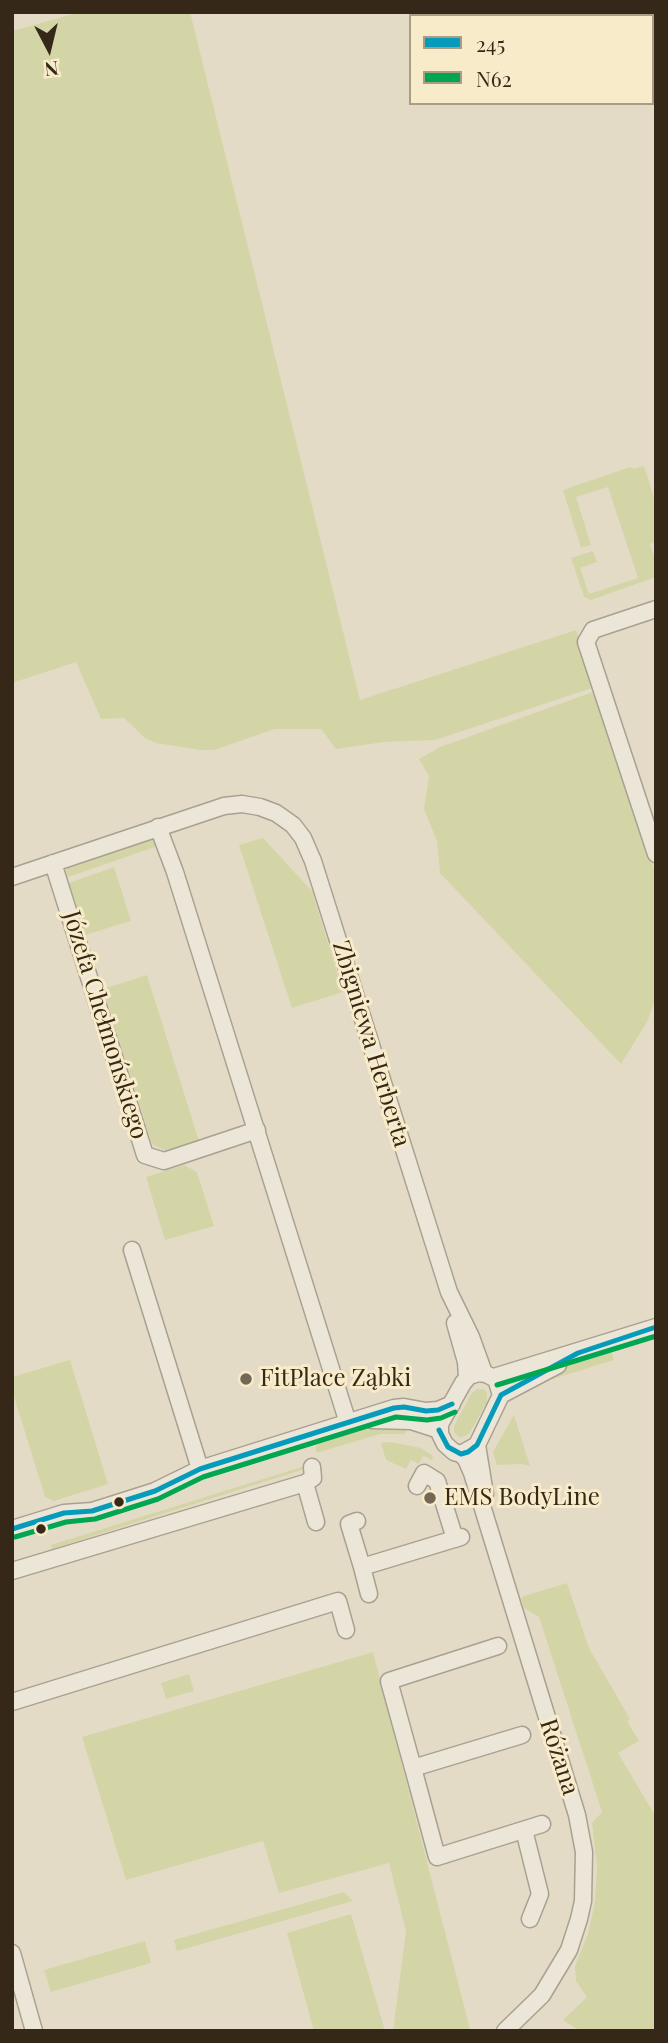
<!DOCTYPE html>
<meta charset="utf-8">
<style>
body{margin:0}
#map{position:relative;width:668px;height:2043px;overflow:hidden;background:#e4dbc6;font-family:"Playfair Display",serif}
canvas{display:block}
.frame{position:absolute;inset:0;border:14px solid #362819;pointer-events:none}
.legend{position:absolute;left:409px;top:14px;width:245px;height:91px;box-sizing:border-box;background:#f8ebc9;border:2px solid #aa9d83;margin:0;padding:9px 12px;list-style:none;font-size:21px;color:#362819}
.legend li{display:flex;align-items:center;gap:14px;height:35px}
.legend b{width:35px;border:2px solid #aa9d83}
.north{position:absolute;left:14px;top:14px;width:70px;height:70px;-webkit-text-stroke:5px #f8ebc9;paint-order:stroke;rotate:173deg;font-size:19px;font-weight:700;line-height:28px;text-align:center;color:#362819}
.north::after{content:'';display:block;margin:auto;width:24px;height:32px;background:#362819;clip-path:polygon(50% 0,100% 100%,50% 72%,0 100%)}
</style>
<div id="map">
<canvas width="668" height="2043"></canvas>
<div class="frame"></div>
<ul class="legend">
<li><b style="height:9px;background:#059cbc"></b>245</li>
<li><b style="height:9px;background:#00a651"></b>N62</li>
</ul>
<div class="north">N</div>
</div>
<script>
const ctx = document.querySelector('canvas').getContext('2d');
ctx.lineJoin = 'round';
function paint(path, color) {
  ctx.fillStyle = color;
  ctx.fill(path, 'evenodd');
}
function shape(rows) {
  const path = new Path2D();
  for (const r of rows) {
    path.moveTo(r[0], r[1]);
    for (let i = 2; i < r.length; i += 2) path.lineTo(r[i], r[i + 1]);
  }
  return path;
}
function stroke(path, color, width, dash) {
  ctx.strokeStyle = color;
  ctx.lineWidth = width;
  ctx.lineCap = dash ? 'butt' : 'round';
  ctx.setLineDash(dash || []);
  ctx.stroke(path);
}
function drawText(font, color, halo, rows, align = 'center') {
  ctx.font = font + ' "Playfair Display",serif';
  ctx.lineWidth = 6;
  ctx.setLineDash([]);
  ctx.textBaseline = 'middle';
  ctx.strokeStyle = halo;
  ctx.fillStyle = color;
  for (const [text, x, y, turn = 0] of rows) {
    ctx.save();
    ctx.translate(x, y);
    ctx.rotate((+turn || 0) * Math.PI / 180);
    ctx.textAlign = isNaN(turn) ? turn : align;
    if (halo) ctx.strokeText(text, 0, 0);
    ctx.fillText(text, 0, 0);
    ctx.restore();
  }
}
paint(shape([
 [81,12,190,12,360,700,576,630,656,875,656,998,647,1022,621,1064,440,873,437,841,424,809,429,776,419,759,440,747,593,692,592,688,435,740,384,742,336,749,321,729,275,729,214,750,200,750,156,743,145,738,124,718,101,719,76,662,12,683,12,31],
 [644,466,656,504,656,542,650,544,656,561,656,577,591,600,584,597,571,558,593,551,597,562,580,568,589,594,638,578,608,487,576,497,591,545,581,548,563,490,630,467,634,469],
 [263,838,312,891,343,992,292,1008,239,845],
 [147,839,155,840,158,846,65,878,66,870,70,865],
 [114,867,131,921,85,935,69,883],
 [147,975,199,1141,166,1151,152,1144,103,989],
 [184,1165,197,1172,214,1226,165,1240,146,1177],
 [611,1350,614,1360,533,1385,532,1383,577,1362],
 [70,1360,108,1484,54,1501,45,1497,12,1390,12,1377],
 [477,1389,483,1389,487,1392,487,1402,469,1434,460,1438,454,1432,454,1426,471,1394],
 [514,1415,530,1466,522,1464,497,1465,493,1452],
 [406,1426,405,1434,380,1434,316,1453,316,1447,320,1442,360,1429],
 [391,1442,421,1448,433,1456,432,1460,423,1456,419,1464,411,1460,406,1469,386,1460,381,1443],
 [305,1466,305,1469,52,1549,51,1545],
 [567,1583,589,1648,630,1719,627,1721,639,1741,618,1753,656,1817,656,2031,580,2031,563,2020,587,1997,576,1981,575,1966,588,1934,595,1902,597,1867,592,1823,602,1812,539,1617,524,1608,521,1598,524,1596],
 [373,1652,470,2029,465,2031,393,2031,406,1931,389,1863,279,1893,263,1841,126,1880,82,1737],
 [189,1674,194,1691,166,1699,161,1683],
 [344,1892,353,1901,177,1951,174,1940],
 [351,1914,385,2031,314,2031,287,1933],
 [145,1941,151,1963,51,1992,44,1970]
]), '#d4d5a7');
const minor = shape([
 [656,609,593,630,586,642,656,854],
 [158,827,175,872,348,1423],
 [53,863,145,1155,164,1161,257,1130],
 [12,877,224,806,242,804,260,807,276,813,293,825,303,838,313,861,449,1292,471,1337,484,1373],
 [132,1250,200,1469],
 [455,1323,466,1362,467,1378],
 [479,1373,486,1374,496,1379,501,1395,477,1445,461,1454,454,1452,445,1444,440,1434,440,1424,463,1383,469,1376,479,1373],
 [494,1377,656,1327],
 [501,1395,558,1365],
 [372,1420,411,1421,439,1430],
 [477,1445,485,1494],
 [461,1454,466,1459,472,1473,577,1815,584,1852,583,1901,579,1919,569,1950,542,1995,505,2031],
 [305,1483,316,1522],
 [417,1486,424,1473,437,1481,455,1539],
 [357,1521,349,1524,362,1567,461,1537],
 [12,1529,64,1513,92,1511,155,1491,200,1469,394,1408,404,1407,426,1411,438,1410,452,1404],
 [362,1567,369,1594],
 [12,1571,305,1483,313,1478,312,1467],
 [498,1646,389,1681,413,1768,522,1735],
 [12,1702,338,1601,346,1630],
 [413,1768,437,1857,542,1824],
 [524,1830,540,1894,530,1919],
 [12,1953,34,2031]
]);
stroke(minor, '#a8a091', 19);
stroke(minor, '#ece6d9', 16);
stroke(shape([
 [501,1395,578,1353,656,1327],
 [439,1430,448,1447,461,1454,468,1452,477,1445,501,1395],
 [12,1529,64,1513,92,1511,155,1491,200,1469,394,1408,404,1407,426,1411,438,1410,452,1404]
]), '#059cbc', 5);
stroke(shape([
 [497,1385,656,1336],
 [15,1537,66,1522,95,1519,158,1499,203,1477,396,1417,427,1420,441,1418,455,1412]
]), '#00a651', 5);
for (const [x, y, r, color] of [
 [246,1379,7,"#736756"],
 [430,1498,7,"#736756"],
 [119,1502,6,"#362819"],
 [41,1529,6,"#362819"]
]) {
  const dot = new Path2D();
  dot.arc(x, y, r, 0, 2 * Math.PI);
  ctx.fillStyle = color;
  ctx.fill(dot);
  stroke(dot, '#f8ebc9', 2.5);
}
drawText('24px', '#362819', '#f8ebc9', [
 ["Józefa Chełmońskiego",105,1025,73],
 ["Zbigniewa Herberta",371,1044,73],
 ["Różana",559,1757,72]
]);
drawText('24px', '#362819', '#f8ebc9', [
 ["FitPlace Ząbki",260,1379],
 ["EMS BodyLine",444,1498]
], 'left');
</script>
